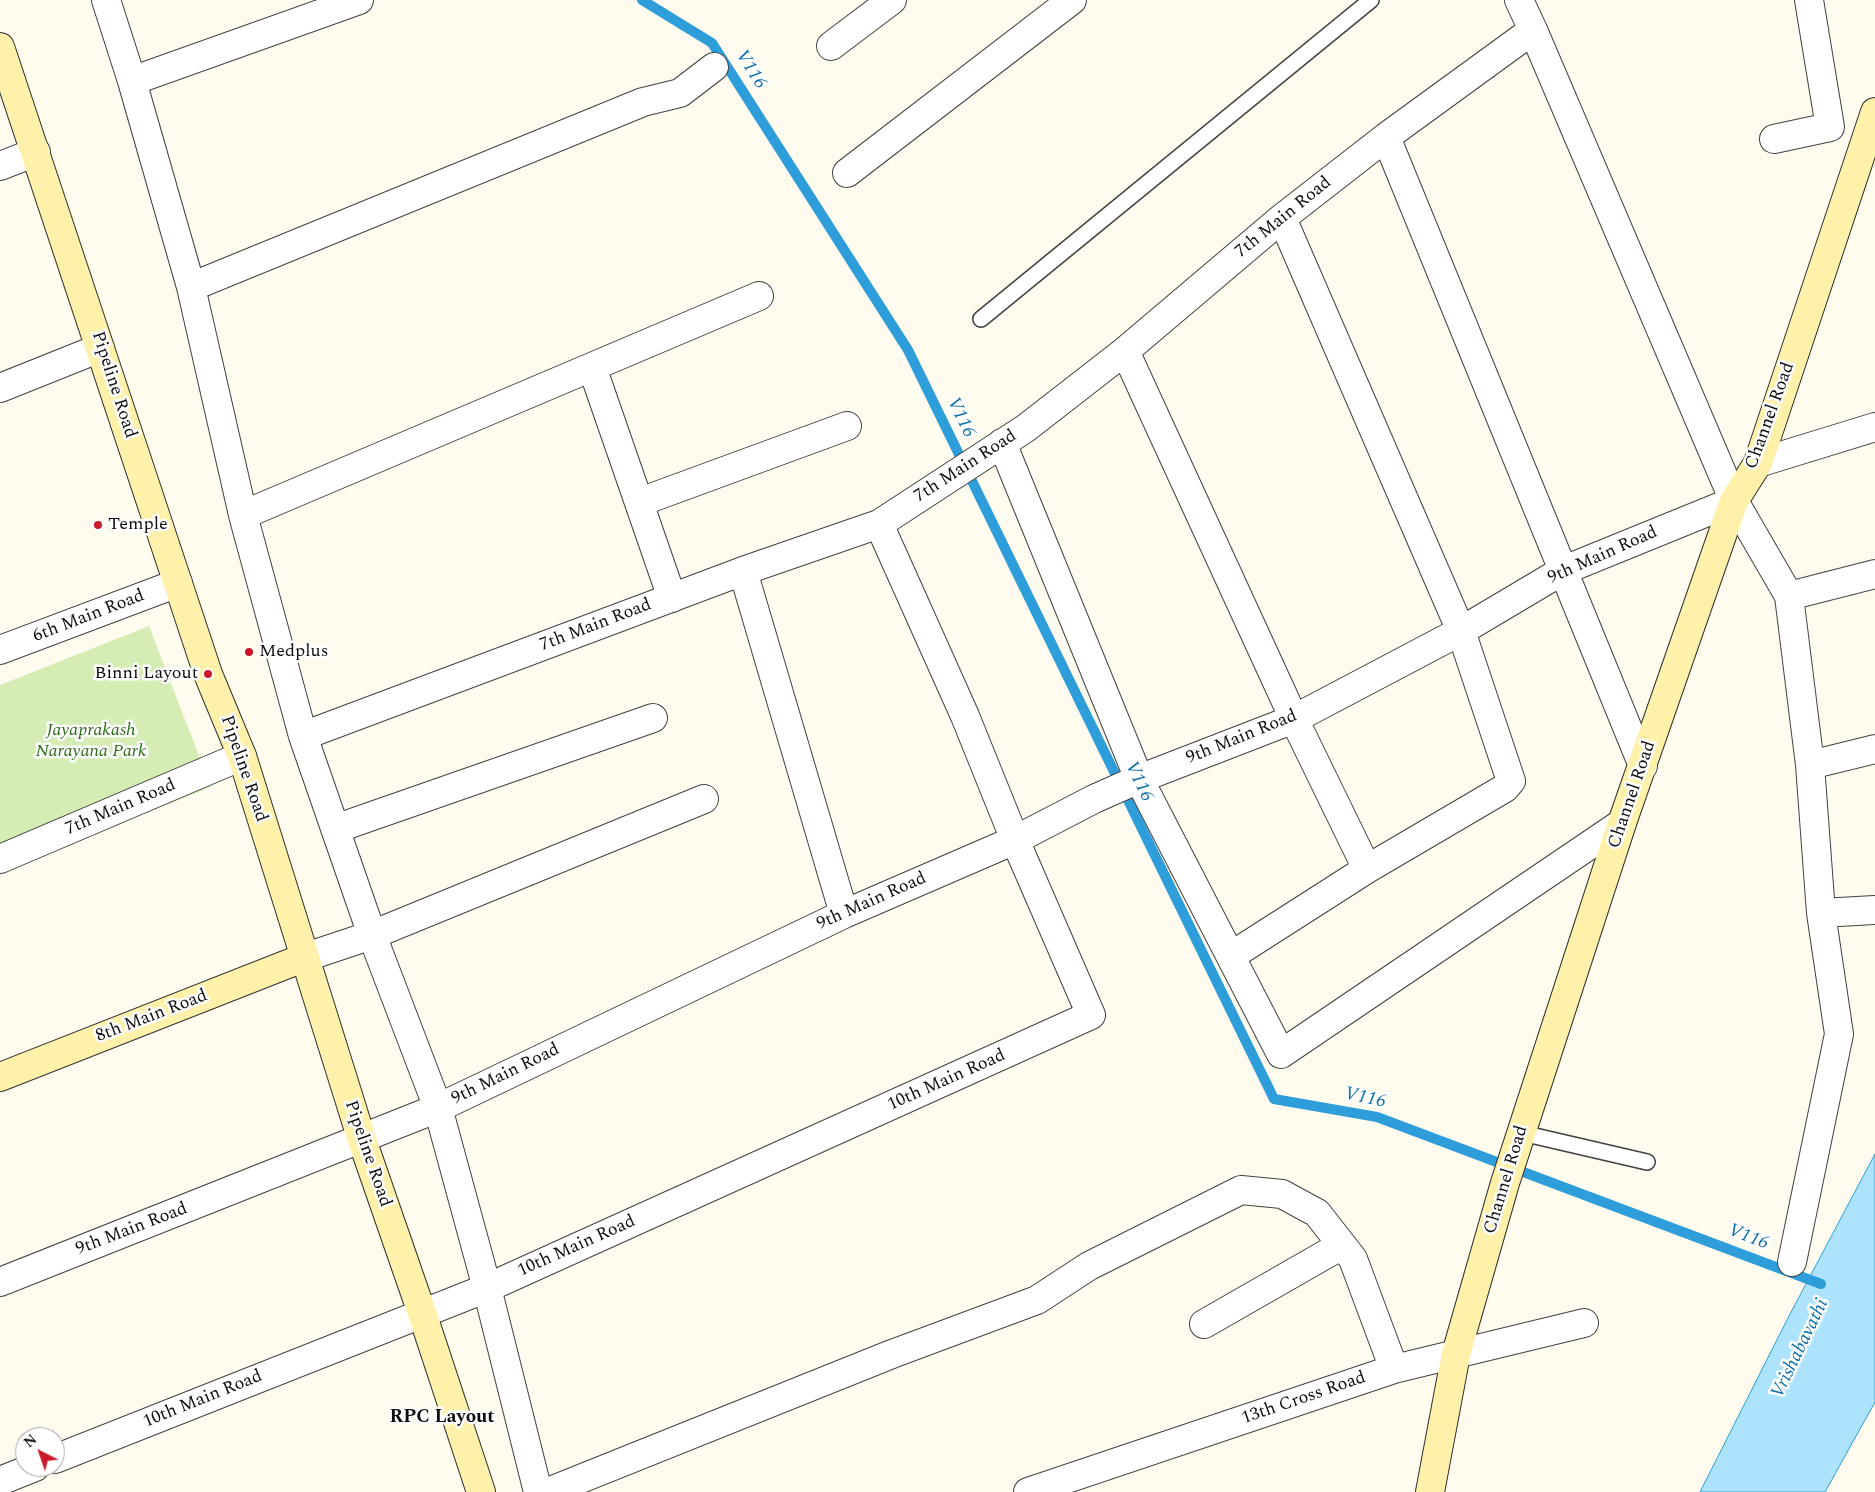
<!DOCTYPE html>
<style>
body{margin:0}
#map{position:relative;width:1875px;height:1492px;overflow:hidden;background:#fffbee;font-family:Spectral,serif}
canvas{display:block}
.north{position:absolute;left:15px;top:1427px;width:50px;height:50px;box-sizing:border-box;background:#fff;border:1px solid #9f9f9f;border-radius:50%;rotate:319deg;font-size:14px;font-weight:700;line-height:20px;text-align:center;color:#0e0e0e}
.north::after{content:'';display:block;margin:auto;width:18px;height:22px;background:#cb182a;clip-path:polygon(50% 0,100% 100%,50% 72%,0 100%)}
</style>
<div id="map">
<canvas width="1875" height="1492"></canvas>
<div class="north">N</div>
</div>
<script>
const ctx = document.querySelector('canvas').getContext('2d');
ctx.lineJoin = 'round';
function paint(path, color) {
  ctx.fillStyle = color;
  ctx.fill(path, 'evenodd');
}
function shape(rows) {
  const path = new Path2D();
  for (const r of rows) {
    path.moveTo(r[0], r[1]);
    for (let i = 2; i < r.length; i += 2) path.lineTo(r[i], r[i + 1]);
  }
  return path;
}
function stroke(path, color, width, dash) {
  ctx.strokeStyle = color;
  ctx.lineWidth = width;
  ctx.lineCap = dash ? 'butt' : 'round';
  ctx.setLineDash(dash || []);
  ctx.stroke(path);
}
function drawText(font, color, halo, rows, align = 'center') {
  ctx.font = font + ' Spectral,serif';
  ctx.lineWidth = 5;
  ctx.setLineDash([]);
  ctx.textBaseline = 'middle';
  ctx.strokeStyle = halo;
  ctx.fillStyle = color;
  for (const [text, x, y, turn = 0] of rows) {
    ctx.save();
    ctx.translate(x, y);
    ctx.rotate((+turn || 0) * Math.PI / 180);
    ctx.textAlign = isNaN(turn) ? turn : align;
    if (halo) ctx.strokeText(text, 0, 0);
    ctx.fillText(text, 0, 0);
    ctx.restore();
  }
}
paint(shape([
 [149,626,211,787,0,871,0,685]
]), '#d5edb4');
const water = shape([
 [1875,1154,1875,1402,1825,1492,1700,1492,1790,1314,1875,1154]
]);
paint(water, '#ade3fc');
stroke(water, '#2d9eda', 1);
stroke(shape([
 [642,0,712,43,908,350,1274,1099,1377,1117,1821,1284]
]), '#2d9eda', 10);
const lane = shape([
 [981,319,1371,0],
 [1522,1133,1647,1162]
]);
const street = shape([
 [106,0,132,81,191,287,243,515,303,736,372,935,438,1108,487,1288,538,1492],
 [1519,0,1533,30,1734,501,1789,596,1810,765,1821,913,1839,1034,1792,1262],
 [831,46,892,0],
 [132,81,359,0],
 [1386,137,1643,766],
 [1774,139,1830,127,1809,0],
 [0,166,36,152],
 [847,173,1072,0],
 [1282,218,1461,631,1511,781,1505,788,1367,869],
 [191,287,643,102,680,93,714,67],
 [1125,351,1294,719,1367,869,1231,956],
 [592,367,672,598],
 [0,388,100,348],
 [1002,443,1139,779,1281,1054,1622,823],
 [1758,463,1875,427],
 [640,502,847,426],
 [243,515,759,296],
 [743,571,844,914],
 [1789,596,1875,574],
 [0,650,178,583],
 [303,736,743,571,879,524,1026,428,1125,351,1282,218,1386,137,1533,30],
 [1810,765,1875,749],
 [335,829,653,718],
 [0,859,242,756],
 [1821,913,1875,910],
 [303,958,372,935,704,799],
 [0,1282,438,1108,844,914,1015,840,1094,799,1139,779,1294,719,1461,631,1562,571,1734,501],
 [1204,1324,1342,1245],
 [55,1459,487,1288,1091,1015,1015,840,965,716,879,524],
 [0,1481,35,1467],
 [548,1492,892,1354,1037,1300,1089,1266,1241,1190,1282,1194,1317,1213,1353,1259,1394,1369],
 [1028,1492,1394,1369,1584,1323]
]);
const secondary = shape([
 [0,47,208,674,242,756,362,1140,422,1313,481,1492],
 [0,1077,303,958],
 [1430,1492,1456,1354,1505,1183,1622,823,1734,501,1758,463,1875,112]
]);
stroke(lane, '#414141', 18);
stroke(street, '#414141', 30);
stroke(secondary, '#303030', 30);
stroke(lane, '#fff', 15);
stroke(street, '#fff', 28);
stroke(secondary, '#fff1a9', 28);
for (const [x, y, r, color] of [
 [98,525,5,"#cb182a"],
 [249,652,5,"#cb182a"],
 [208,674,5,"#cb182a"]
]) {
  const dot = new Path2D();
  dot.arc(x, y, r, 0, 2 * Math.PI);
  ctx.fillStyle = color;
  ctx.fill(dot);
  stroke(dot, '#fff', 2);
}
drawText('18px', '#0e0e0e', '#fff', [
 ["7th Main Road",1284,218,-39],
 ["Pipeline Road",113,385,72],
 ["Channel Road",1771,416,-70],
 ["7th Main Road",966,467,-33],
 ["9th Main Road",1603,556,-24],
 ["6th Main Road",89,617,-21],
 ["7th Main Road",596,626,-21],
 ["9th Main Road",1242,738,-22],
 ["Pipeline Road",243,769,71],
 ["Channel Road",1633,795,-71],
 ["7th Main Road",121,808,-23],
 ["9th Main Road",872,902,-24],
 ["8th Main Road",152,1017,-21],
 ["9th Main Road",506,1075,-26],
 ["10th Main Road",947,1081,-24],
 ["Pipeline Road",367,1154,71],
 ["Channel Road",1507,1180,-73],
 ["9th Main Road",132,1230,-21],
 ["10th Main Road",577,1247,-24],
 ["13th Cross Road",1304,1399,-19],
 ["10th Main Road",203,1400,-22]
]);
drawText('18px', '#0e0e0e', '#fff', [
 ["Temple",108,525],
 ["Medplus",259,652],
 ["Binni Layout",198,674,"right"]
], 'left');
drawText('italic 18px', '#2d6c18', '#fff', [
 ["Jayaprakash",91,731],
 ["Narayana Park",91,752]
]);
drawText('italic 19px', '#0b6eab', '#fff', [
 ["V116",750,70,58],
 ["V116",960,418,64],
 ["V116",1138,782,64],
 ["V116",1365,1099,12],
 ["V116",1748,1238,21],
 ["Vrishabavathi",1801,1349,-64]
]);
drawText('bold 19px', '#0e0e0e', '#fff', [
 ["RPC Layout",442,1418]
]);
</script>
